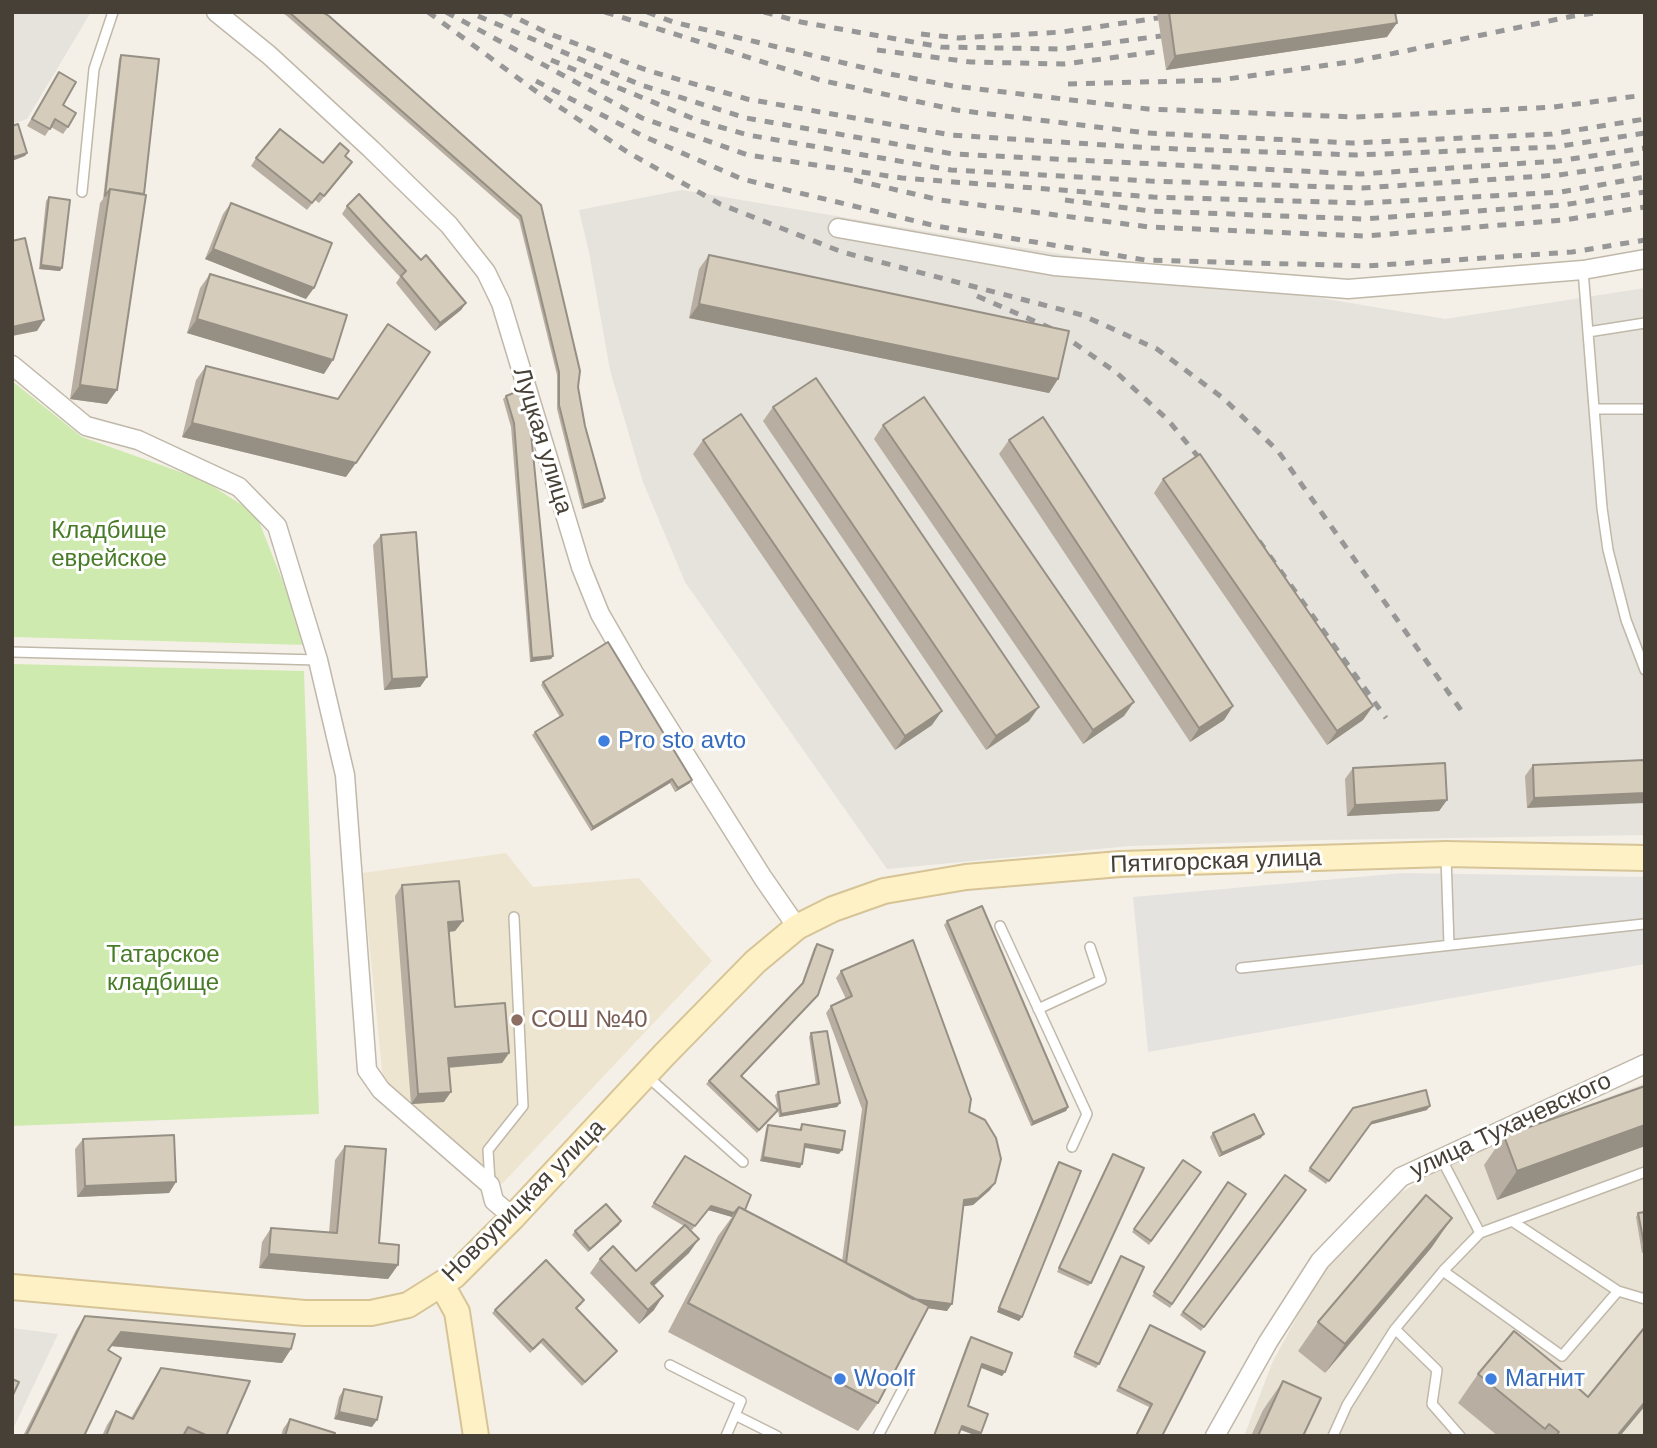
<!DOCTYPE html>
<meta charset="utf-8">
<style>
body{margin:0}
#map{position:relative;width:1657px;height:1448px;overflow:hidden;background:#f4f0e7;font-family:Arial,sans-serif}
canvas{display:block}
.frame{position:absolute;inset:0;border:14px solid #474036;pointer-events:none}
</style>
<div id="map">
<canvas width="1657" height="1448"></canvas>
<div class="frame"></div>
</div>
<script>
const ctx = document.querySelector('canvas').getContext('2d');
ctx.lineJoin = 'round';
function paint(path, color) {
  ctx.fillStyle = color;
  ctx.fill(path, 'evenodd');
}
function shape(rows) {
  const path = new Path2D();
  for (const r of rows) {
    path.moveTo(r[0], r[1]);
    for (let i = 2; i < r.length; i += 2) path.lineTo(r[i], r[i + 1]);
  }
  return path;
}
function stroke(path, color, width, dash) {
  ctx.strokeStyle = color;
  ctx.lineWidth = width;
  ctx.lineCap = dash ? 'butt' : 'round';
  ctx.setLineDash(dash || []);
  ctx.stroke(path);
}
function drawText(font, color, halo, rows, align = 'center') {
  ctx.font = font + ' Arial,sans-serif';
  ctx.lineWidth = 6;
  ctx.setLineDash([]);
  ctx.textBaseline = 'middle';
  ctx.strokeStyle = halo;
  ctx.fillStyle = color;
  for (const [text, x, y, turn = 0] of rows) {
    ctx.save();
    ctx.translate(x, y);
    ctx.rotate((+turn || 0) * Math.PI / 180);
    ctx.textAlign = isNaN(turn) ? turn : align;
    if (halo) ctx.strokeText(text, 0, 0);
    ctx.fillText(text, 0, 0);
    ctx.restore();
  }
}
paint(shape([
 [1645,1083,1645,1436,1244,1436,1273,1361,1323,1269,1385,1202,1477,1147]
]), '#e8e2d5');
paint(shape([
 [12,12,91,12,27,119,12,124],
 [682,190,1445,319,1645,288,1645,835,1321,840,1130,846,887,869,685,582,643,482,610,370,589,252,579,210],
 [12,1328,58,1334,12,1431]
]), '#e6e2dc');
paint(shape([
 [506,853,533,887,639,878,712,961,502,1184,383,1079,362,873]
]), '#eee5d1');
paint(shape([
 [12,381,82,437,203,480,256,514,308,645,12,637],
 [12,664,304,671,319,1114,12,1126]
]), '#cfeaaf');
paint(shape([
 [1403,873,1645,877,1645,964,1148,1052,1133,897]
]), '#e5e3df');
const service = shape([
 [82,192,94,69,113,12],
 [1583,270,1602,508,1608,550,1626,620,1645,670],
 [1588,332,1645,323],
 [1594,409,1645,409],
 [12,652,318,660],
 [1446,856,1449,945],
 [1000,926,1087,1114,1072,1147],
 [1241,968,1644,924],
 [1038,1009,1101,980,1090,947],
 [648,1077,743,1162],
 [1441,1158,1480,1233],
 [490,1182,488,1150,523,1106,514,917],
 [1512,1221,1618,1291],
 [1443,1271,1562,1356,1618,1291,1645,1299],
 [1395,1329,1437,1370,1432,1404,1460,1436],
 [670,1365,741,1401,735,1415],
 [726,1436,735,1415,777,1436],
 [878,1436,907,1381],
 [1333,1436,1347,1405,1395,1329,1443,1271,1480,1233,1645,1172]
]);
const minor = shape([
 [216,12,269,55,371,149,449,225,486,272,501,303,581,567,600,614,634,673,763,878,797,927],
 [838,228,1054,266,1348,289,1583,270,1645,259],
 [12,365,86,426,138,440,239,487,277,526,318,660,345,775,367,1070,381,1090,490,1185,494,1201,513,1217],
 [1215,1436,1268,1342,1320,1261,1401,1177,1645,1064]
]);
const secondary = shape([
 [442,1285,457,1312,476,1436],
 [12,1287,305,1313,371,1313,408,1305,454,1276,513,1217,664,1055,755,962,797,927,833,909,884,891,966,877,1120,864,1446,854,1645,858]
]);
stroke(service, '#c0b8a9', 12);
stroke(minor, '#c0b8a9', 21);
stroke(secondary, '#d6c496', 28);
stroke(service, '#fff', 9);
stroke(minor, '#fff', 18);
stroke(secondary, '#fff1c6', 24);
stroke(shape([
 [428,12,537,92,629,153,720,204,842,252,1082,315,1157,349,1223,398,1278,451,1463,713],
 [446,12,642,118,748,155,902,178,1153,197,1365,203,1561,192,1645,177],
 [504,12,550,34,649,71,747,99,951,135,1152,148,1357,155,1555,147,1645,133],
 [605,12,820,80,956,110,1147,133,1352,143,1552,134,1645,119],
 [647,12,673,22,890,74,953,86,1148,109,1356,117,1554,107,1645,95],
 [764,12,801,22,941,47,1062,49,1161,36],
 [478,16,641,85,746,118,953,154,1360,174,1558,161,1645,148],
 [921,34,959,38,1062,32,1158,18],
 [877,50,971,62,1064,64,1163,51],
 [551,60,699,121,748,135,951,170,1150,181,1362,188,1559,175,1645,162],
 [536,81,643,136,742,179,936,226,1145,260,1367,266,1572,252,1645,240],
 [1068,84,1220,80,1357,61,1573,16,1602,12],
 [854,180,940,200,1149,227,1365,236,1564,220,1645,207],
 [1065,200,1150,211,1363,219,1563,205,1645,192],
 [977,296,1057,331,1117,373,1168,420,1209,470],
 [1259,541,1386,718]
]), '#979797', 5, [9, 9]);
paint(shape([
 [281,12,322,12,541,205,578,387,585,426,605,498,603,502,582,509,557,409,557,375,519,220,287,16],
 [1157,12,1395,12,1387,37,1166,70],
 [121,55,107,404,70,399,100,203,103,199,119,59],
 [59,72,63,105,68,127,63,134,51,127,45,136,27,126],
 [345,157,352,162,347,169,319,203,315,200,307,210,251,166,256,158,323,163],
 [49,197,62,268,60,271,39,269,46,201],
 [231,203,306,299,205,259,223,214],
 [347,206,421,260,466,303,461,310,435,331,396,283,400,277,342,214],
 [709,255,1058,379,1049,393,689,318,699,269],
 [210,274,324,374,187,333,200,288],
 [206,366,346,477,182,437,196,380],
 [521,390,553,656,551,659,530,662,511,427,503,399,506,396],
 [773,407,1029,721,986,750,763,421],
 [883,425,1124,716,1083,744,874,439],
 [703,440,932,725,895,750,693,454],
 [1009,440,1233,706,1224,720,1190,742,999,454],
 [1163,479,1373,706,1363,720,1327,745,1154,493],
 [381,535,427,677,420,687,384,690,373,545],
 [543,682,690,783,675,792,670,783,591,831,532,735,535,732,560,717,541,685],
 [1645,760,1527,808,1525,776,1533,765],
 [1353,768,1447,800,1439,811,1347,816,1345,779],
 [402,885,463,921,455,931,449,932,455,1007,509,1053,502,1063,449,1068,444,1102,411,1104,395,896],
 [947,921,1068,1107,1066,1111,1031,1126,944,925],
 [817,944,818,995,742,1076,778,1110,775,1095,778,1092,816,1085,809,1037,811,1033,840,1103,837,1107,779,1117,778,1110,757,1133,706,1084,801,985,814,948],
 [841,971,969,1112,990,1190,973,1205,963,1206,947,1311,928,1308,878,1403,858,1431,668,1332,718,1236,732,1217,708,1210,692,1230,688,1228,689,1253,654,1286,654,1310,639,1324,590,1273,600,1259,636,1271,684,1226,651,1207,685,1156,745,1210,842,1261,862,1109,826,1013,831,1006,846,999,836,978],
 [1645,1086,1645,1146,1497,1200,1484,1165,1504,1136],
 [1353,1108,1427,1110,1369,1125,1326,1184,1308,1171],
 [802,1124,839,1154,805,1148,800,1168,760,1161,766,1129,768,1125,799,1130],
 [1213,1133,1261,1138,1219,1157,1210,1137],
 [83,1139,176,1182,169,1193,77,1197,75,1149],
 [345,1146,379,1243,398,1265,388,1279,259,1268,262,1242,271,1228,329,1233,335,1160],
 [1113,1154,1091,1283,1088,1286,1057,1272],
 [1183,1160,1201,1172,1149,1245,1132,1232],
 [1059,1162,1019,1321,997,1312,1056,1166],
 [1285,1175,1306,1190,1201,1331,1180,1315],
 [1228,1182,1246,1194,1170,1308,1152,1296],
 [1645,1212,1645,1252,1642,1253,1636,1217,1638,1213],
 [619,1225,588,1252,572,1235,575,1231],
 [1432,1247,1325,1373,1298,1351,1318,1322],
 [1121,1256,1099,1364,1096,1368,1073,1357],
 [582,1304,576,1309,617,1351,582,1386,541,1343,530,1353,492,1313,495,1310],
 [85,1316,291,1349,282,1363,111,1346,108,1350,84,1436,23,1436,76,1330],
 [1150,1325,1162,1436,1135,1436,1149,1407,1116,1391],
 [1645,1327,1645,1406,1620,1436,1498,1436,1458,1403,1478,1374,1578,1389,1588,1397],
 [971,1337,1005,1372,1002,1376,981,1368,968,1406,981,1433,978,1436,960,1430,958,1436,933,1436,968,1341],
 [161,1368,226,1436,102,1436,107,1425,116,1411,131,1418,152,1382],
 [1283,1381,1303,1436,1251,1436,1263,1410],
 [344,1389,372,1427,334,1419,339,1397],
 [290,1419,334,1436,281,1436,283,1429]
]), '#b8afa2');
paint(shape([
 [1397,23,1387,37,1166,70,1175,56],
 [27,153,25,156,12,161,14,157],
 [213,249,314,288,306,299,205,259],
 [41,265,62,268,60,271,39,269],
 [466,303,461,310,435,331,440,323],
 [699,304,1058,379,1049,393,689,318],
 [197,319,333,360,324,374,187,333],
 [44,320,37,331,12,336,12,327],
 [80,385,117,390,107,404,70,399],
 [192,423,356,463,346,477,182,437],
 [605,498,603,502,582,509,584,505],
 [553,656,551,659,530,662,532,658],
 [427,677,420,687,384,690,392,679],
 [1134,702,1124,716,1083,744,1093,730],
 [1233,706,1224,720,1190,742,1199,728],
 [1373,706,1363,720,1327,745,1337,731],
 [1039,707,1029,721,986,750,996,736],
 [942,711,932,725,895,750,905,736],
 [672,779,670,783,591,831,593,827],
 [692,780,690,783,675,792,678,788],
 [1645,793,1645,803,1527,808,1534,798],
 [1447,800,1439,811,1347,816,1355,805],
 [463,921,455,931,441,933,448,922],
 [509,1053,502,1063,441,1068,448,1058],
 [451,1092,444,1102,411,1104,418,1094],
 [840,1103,837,1107,779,1117,781,1114],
 [1430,1106,1427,1110,1369,1125,1326,1184,1372,1122],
 [1068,1107,1066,1111,1031,1126,1033,1122],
 [1645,1125,1645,1146,1497,1200,1517,1171],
 [1264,1134,1261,1138,1219,1157,1222,1153],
 [805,1144,842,1150,839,1154,803,1147],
 [763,1157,802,1164,800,1168,760,1161],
 [176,1182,169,1193,77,1197,85,1186],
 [995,1183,990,1190,973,1205,959,1207,964,1200],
 [711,1206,734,1213,732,1217,708,1210,692,1230],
 [1452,1218,1432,1247,1325,1373,1345,1344],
 [621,1221,619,1225,588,1252,590,1249],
 [699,1239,689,1253,641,1297,651,1283],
 [269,1254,398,1265,388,1279,259,1268],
 [843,1288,952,1304,947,1311,838,1295],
 [663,1296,654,1310,639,1324,648,1310],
 [999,1308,1022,1317,1019,1321,997,1312],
 [121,1332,291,1349,282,1363,111,1346,98,1364],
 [982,1364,1005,1372,1002,1376,980,1367],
 [1645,1402,1645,1406,1620,1436,1617,1436],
 [339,1412,377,1420,372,1427,334,1419],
 [962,1426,981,1433,978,1436,977,1436,959,1429]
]), '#968f84');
const building = shape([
 [289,12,322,12,329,16,541,205,580,371,578,387,585,426,605,498,584,505,559,405,559,372,521,216,289,12],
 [1169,12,1395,12,1397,23,1175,56,1169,12],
 [121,55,159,59,144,194,110,189,105,196,121,55],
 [59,72,76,82,63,105,76,113,68,127,55,119,50,129,32,119,59,72],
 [18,124,27,153,14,157,12,153,12,126,18,124],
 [280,129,323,163,340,143,349,151,345,156,352,162,324,196,320,193,312,203,256,158,280,129],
 [110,189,146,195,117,390,80,385,110,189],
 [359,194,421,260,426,255,466,303,440,323,401,276,406,271,347,206,359,194],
 [49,197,70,200,62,268,41,265,49,197],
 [231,203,332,243,314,288,213,249,231,203],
 [25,238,44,320,12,327,12,241,25,238],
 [709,255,1069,331,1058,379,699,304,709,255],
 [210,274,347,315,333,360,197,319,210,274],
 [388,324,430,352,356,463,192,423,206,366,338,399,388,324],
 [816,378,1039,707,996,736,773,407,816,378],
 [521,390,530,423,553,656,532,658,514,423,506,396,521,390],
 [924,397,1134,702,1093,730,883,425,924,397],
 [741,414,942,711,905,736,703,440,741,414],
 [1043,417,1233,706,1199,728,1009,440,1043,417],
 [1200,454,1373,706,1337,731,1163,479,1200,454],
 [416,532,427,677,392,679,381,535,416,532],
 [608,642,692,780,678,788,672,779,593,827,535,732,563,715,543,682,608,642],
 [1645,760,1645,793,1534,798,1533,765,1645,760],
 [1445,763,1447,800,1355,805,1353,768,1445,763],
 [459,881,463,921,448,922,455,1007,505,1003,509,1053,448,1058,451,1092,418,1094,402,885,459,881],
 [982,906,1068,1107,1033,1122,947,921,982,906],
 [913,940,971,1099,969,1112,985,1120,996,1138,1001,1159,995,1183,978,1198,964,1200,952,1304,913,1299,846,1263,867,1102,831,1006,852,996,841,971,913,940],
 [817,944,833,950,818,995,741,1076,778,1110,759,1130,709,1081,803,983,817,944],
 [827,1031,840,1103,781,1114,778,1092,819,1084,811,1033,827,1031],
 [1645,1086,1645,1125,1517,1171,1504,1136,1645,1086],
 [1426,1090,1430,1106,1372,1122,1329,1181,1310,1168,1353,1108,1426,1090],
 [1254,1114,1264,1134,1222,1153,1213,1133,1254,1114],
 [802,1124,845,1131,842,1150,805,1144,802,1164,763,1157,768,1125,801,1130,802,1124],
 [174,1135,176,1182,85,1186,83,1139,174,1135],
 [345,1146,386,1149,379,1243,399,1245,398,1265,269,1254,271,1228,337,1233,345,1146],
 [1113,1154,1144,1168,1091,1283,1059,1268,1113,1154],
 [685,1156,751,1195,745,1210,739,1207,734,1213,711,1206,695,1226,654,1203,685,1156],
 [1183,1160,1201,1172,1151,1241,1134,1229,1183,1160],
 [1059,1162,1081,1171,1022,1317,999,1308,1059,1162],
 [1285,1175,1306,1190,1204,1327,1183,1312,1285,1175],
 [1228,1182,1246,1194,1172,1304,1154,1292,1228,1182],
 [1426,1195,1452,1218,1345,1344,1318,1322,1426,1195],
 [606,1204,621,1221,590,1249,575,1231,606,1204],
 [739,1207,929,1306,878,1403,688,1303,739,1207],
 [1645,1212,1645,1249,1638,1213,1645,1212],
 [685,1225,699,1239,651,1283,663,1296,648,1310,600,1259,613,1246,636,1271,685,1225],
 [1121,1256,1144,1267,1099,1364,1075,1353,1121,1256],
 [546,1260,584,1300,576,1308,617,1351,585,1382,543,1339,533,1349,495,1310,546,1260],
 [85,1316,295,1334,291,1349,121,1332,108,1350,121,1358,84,1436,26,1436,85,1316],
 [1150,1325,1205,1352,1162,1436,1136,1436,1152,1404,1119,1387,1150,1325],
 [1645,1327,1645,1402,1617,1436,1556,1436,1559,1432,1549,1424,1545,1429,1478,1374,1514,1331,1580,1385,1578,1388,1588,1397,1645,1327],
 [971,1337,1012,1353,1005,1372,982,1364,968,1406,988,1414,981,1433,962,1426,958,1436,934,1436,971,1337],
 [161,1368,250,1381,226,1436,208,1436,188,1427,183,1436,106,1436,116,1411,133,1419,161,1368],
 [12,1379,19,1382,12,1397,12,1379],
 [1283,1381,1321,1398,1303,1436,1258,1436,1283,1381],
 [344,1389,382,1397,377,1420,339,1412,344,1389],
 [290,1419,335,1433,334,1436,285,1436,290,1419]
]);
paint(building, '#d6ccbc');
stroke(building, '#968f84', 2);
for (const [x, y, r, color] of [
 [604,741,7,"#3f7fe0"],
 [517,1020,7,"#8d6e63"],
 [840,1379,7,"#3f7fe0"],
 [1491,1379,7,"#3f7fe0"]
]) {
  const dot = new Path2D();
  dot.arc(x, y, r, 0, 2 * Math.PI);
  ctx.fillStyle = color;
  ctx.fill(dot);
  stroke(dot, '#fff', 2.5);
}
drawText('24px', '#474036', '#fff', [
 ["Луцкая улица",542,441,73],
 ["Пятигорская улица",1216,862,-2],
 ["улица Тухачевского",1511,1126,-25],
 ["Новоурицкая улица",524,1201,-45]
]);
drawText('24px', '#477b27', '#fff', [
 ["Кладбище",109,531],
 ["еврейское",109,559],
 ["Татарское",163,955],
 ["кладбище",163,983]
]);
drawText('24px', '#366cbe', '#fff', [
 ["Pro sto avto",618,741],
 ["Woolf",854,1379],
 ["Магнит",1505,1379]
], 'left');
drawText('24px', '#785e54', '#fff', [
 ["СОШ №40",531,1020]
], 'left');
</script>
